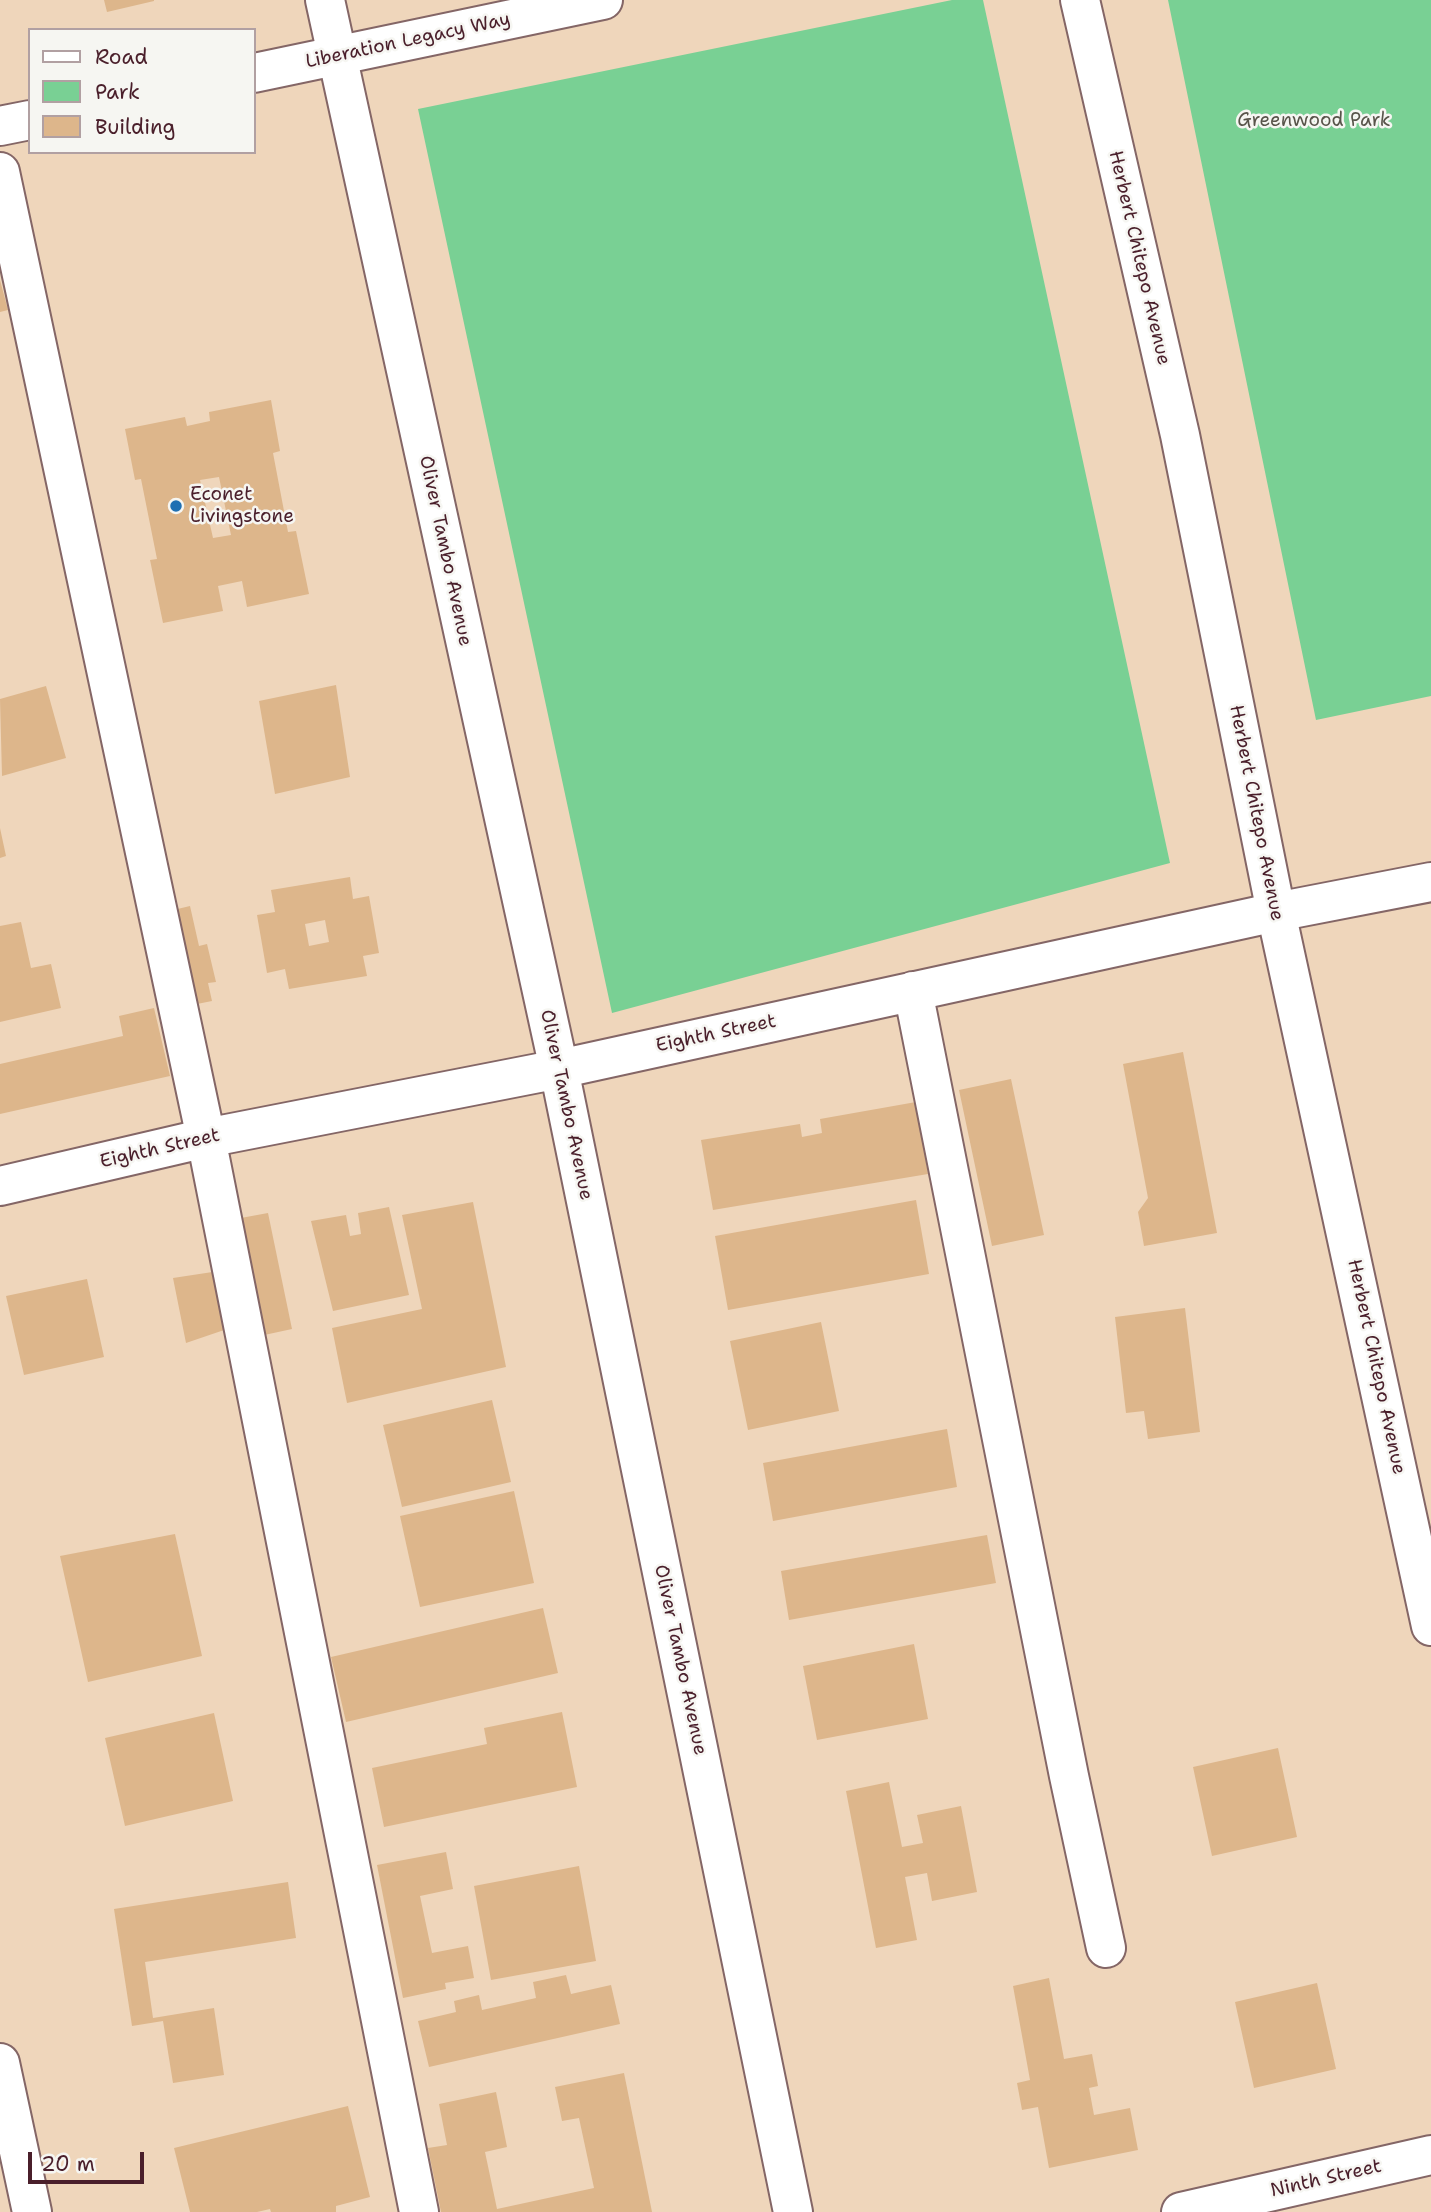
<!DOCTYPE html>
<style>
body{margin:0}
#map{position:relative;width:1431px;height:2212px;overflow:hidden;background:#efe9d3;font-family:"Shantell Sans",sans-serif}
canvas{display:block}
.legend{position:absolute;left:28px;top:28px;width:228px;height:126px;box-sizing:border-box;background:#f6f6f2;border:2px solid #b1a0a2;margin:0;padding:9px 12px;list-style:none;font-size:21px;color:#4a1f2b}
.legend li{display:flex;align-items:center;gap:14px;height:35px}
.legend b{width:35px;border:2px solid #b1a0a2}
.scale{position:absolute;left:28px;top:2152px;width:116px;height:32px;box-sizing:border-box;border:4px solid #4a1f2b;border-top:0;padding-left:9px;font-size:21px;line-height:24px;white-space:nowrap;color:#4a1f2b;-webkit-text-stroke:5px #f6f6f2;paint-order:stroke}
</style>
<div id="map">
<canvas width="1431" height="2212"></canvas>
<ul class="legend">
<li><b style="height:9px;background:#fff"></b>Road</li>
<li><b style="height:19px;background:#79d094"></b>Park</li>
<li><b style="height:19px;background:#ddb68b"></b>Building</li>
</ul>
<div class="scale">20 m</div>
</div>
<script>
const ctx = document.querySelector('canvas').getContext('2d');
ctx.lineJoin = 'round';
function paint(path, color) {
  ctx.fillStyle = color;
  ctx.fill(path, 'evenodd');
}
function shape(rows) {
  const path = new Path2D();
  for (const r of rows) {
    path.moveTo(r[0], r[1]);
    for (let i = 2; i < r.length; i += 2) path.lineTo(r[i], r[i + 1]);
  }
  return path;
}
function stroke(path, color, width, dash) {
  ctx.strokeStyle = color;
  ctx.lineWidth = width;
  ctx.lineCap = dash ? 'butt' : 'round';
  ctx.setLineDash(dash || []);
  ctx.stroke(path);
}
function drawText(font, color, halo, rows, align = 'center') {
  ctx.font = font + ' "Shantell Sans",sans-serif';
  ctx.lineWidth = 5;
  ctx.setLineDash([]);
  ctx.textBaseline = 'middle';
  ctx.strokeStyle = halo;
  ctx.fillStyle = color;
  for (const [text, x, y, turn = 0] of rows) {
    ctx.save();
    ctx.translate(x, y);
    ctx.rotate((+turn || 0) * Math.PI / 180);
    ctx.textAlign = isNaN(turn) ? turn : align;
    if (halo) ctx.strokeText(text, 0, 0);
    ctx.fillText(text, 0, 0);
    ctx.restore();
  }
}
paint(shape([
 [0,0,1431,0,1431,2212,0,2212],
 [30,30,254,30,254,152,30,152]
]), '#efd6bb');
paint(shape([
 [952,0,983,0,1170,863,612,1013,418,109],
 [1168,0,1431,0,1431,696,1316,720]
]), '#79d094');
paint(shape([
 [104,0,154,0,154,1,107,12],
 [0,280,8,310,0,312],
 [271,400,280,451,273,453,288,532,296,531,309,594,247,607,242,581,218,586,223,611,163,623,150,560,157,559,141,479,135,480,125,429,185,417,187,426,210,421,209,412],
 [219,477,231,535,213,538,200,480],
 [336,685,350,777,275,794,259,701],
 [46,686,66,758,2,776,0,699],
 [0,828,6,856,0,858],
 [350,877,353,899,369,896,379,953,363,956,367,976,289,989,285,969,267,973,257,915,275,912,271,890],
 [325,920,329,942,309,946,305,924],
 [190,906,199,946,207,944,216,982,208,983,212,1001,187,1006,165,912],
 [21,922,31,968,51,964,61,1008,0,1022,0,926],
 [154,1008,170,1076,0,1114,0,1064,123,1036,119,1016],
 [1183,1052,1217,1233,1144,1246,1138,1212,1148,1198,1123,1064],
 [1011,1079,1044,1235,992,1246,959,1090],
 [916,1102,928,1174,713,1210,701,1140,800,1124,802,1137,822,1133,820,1119],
 [916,1200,929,1274,728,1310,715,1236],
 [473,1202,506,1367,347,1403,332,1328,422,1309,402,1215],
 [389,1207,409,1295,333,1311,311,1221,346,1215,350,1236,361,1234,358,1213],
 [268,1213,292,1329,255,1337,230,1220],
 [219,1271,230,1328,186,1343,173,1278],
 [87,1279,104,1357,24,1375,6,1296],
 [1185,1308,1200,1432,1148,1439,1144,1411,1126,1413,1115,1317],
 [821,1322,839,1411,748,1430,730,1341],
 [492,1400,511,1482,402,1507,383,1425],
 [947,1429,957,1487,773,1521,763,1463],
 [514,1491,534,1583,420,1607,400,1516],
 [175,1534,202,1656,88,1682,60,1556],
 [987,1535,996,1583,789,1620,781,1571],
 [543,1608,558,1673,346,1722,331,1657],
 [914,1644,928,1719,817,1740,803,1666],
 [562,1712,577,1787,384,1827,372,1768,487,1744,484,1728],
 [214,1713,233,1801,125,1826,105,1738],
 [1278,1748,1297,1837,1212,1856,1193,1767],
 [889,1782,902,1847,923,1843,917,1815,961,1806,977,1892,932,1901,927,1873,905,1877,917,1940,876,1948,846,1791],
 [446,1852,453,1889,420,1896,432,1953,468,1946,474,1978,445,1983,446,1989,403,1998,377,1865],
 [579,1866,596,1961,491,1980,474,1886],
 [288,1882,296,1938,145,1962,153,2018,214,2008,224,2075,173,2083,163,2021,132,2026,114,1909],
 [566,1975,571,1994,611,1985,620,2024,429,2067,418,2021,456,2012,454,2001,479,1995,482,2010,536,1998,533,1982],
 [1049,1978,1064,2059,1092,2054,1098,2086,1089,2088,1094,2115,1130,2108,1138,2150,1049,2168,1038,2107,1022,2110,1017,2083,1030,2080,1013,1986],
 [1317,1983,1336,2069,1254,2088,1235,2002],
 [624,2073,652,2212,441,2212,428,2148,447,2145,439,2104,496,2092,507,2147,485,2152,497,2209,594,2188,579,2118,562,2121,555,2087],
 [348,2106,370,2197,336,2206,336,2212,271,2212,270,2209,257,2212,190,2212,174,2148]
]), '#ddb68b');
const minor = shape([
 [325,0,559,1069,793,2212],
 [0,172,206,1138,419,2212],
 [913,991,1069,1776,1106,1948],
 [0,1186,206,1138,559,1069,1276,912,1431,882],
 [0,2063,32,2212],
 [1181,2212,1431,2155]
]);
const major = shape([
 [1080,0,1180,435,1276,912,1431,1626],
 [254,73,603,0],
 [0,126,30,120]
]);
stroke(minor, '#846666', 42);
stroke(major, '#846666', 42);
stroke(minor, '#fff', 38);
stroke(major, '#fff', 38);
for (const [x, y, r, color] of [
 [176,506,7,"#1f6fb2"]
]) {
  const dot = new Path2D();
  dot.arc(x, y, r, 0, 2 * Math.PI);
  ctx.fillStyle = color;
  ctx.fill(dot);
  stroke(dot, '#f6f6f2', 2.5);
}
drawText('19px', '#4a1f2b', '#f6f6f2', [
 ["Liberation Legacy Way",408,41,-12],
 ["Herbert Chitepo Avenue",1139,258,77],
 ["Oliver Tambo Avenue",445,551,78],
 ["Herbert Chitepo Avenue",1256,813,79],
 ["Eighth Street",716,1034,-12],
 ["Oliver Tambo Avenue",566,1105,78],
 ["Eighth Street",160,1149,-13],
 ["Herbert Chitepo Avenue",1376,1367,78],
 ["Oliver Tambo Avenue",680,1660,78],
 ["Ninth Street",1326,2179,-13]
]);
drawText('19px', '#58544a', '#f6f6f2', [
 ["Greenwood Park",1314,121]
]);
drawText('19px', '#4a1f2b', '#f6f6f2', [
 ["Econet",190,495],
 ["Livingstone",190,517]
], 'left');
</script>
